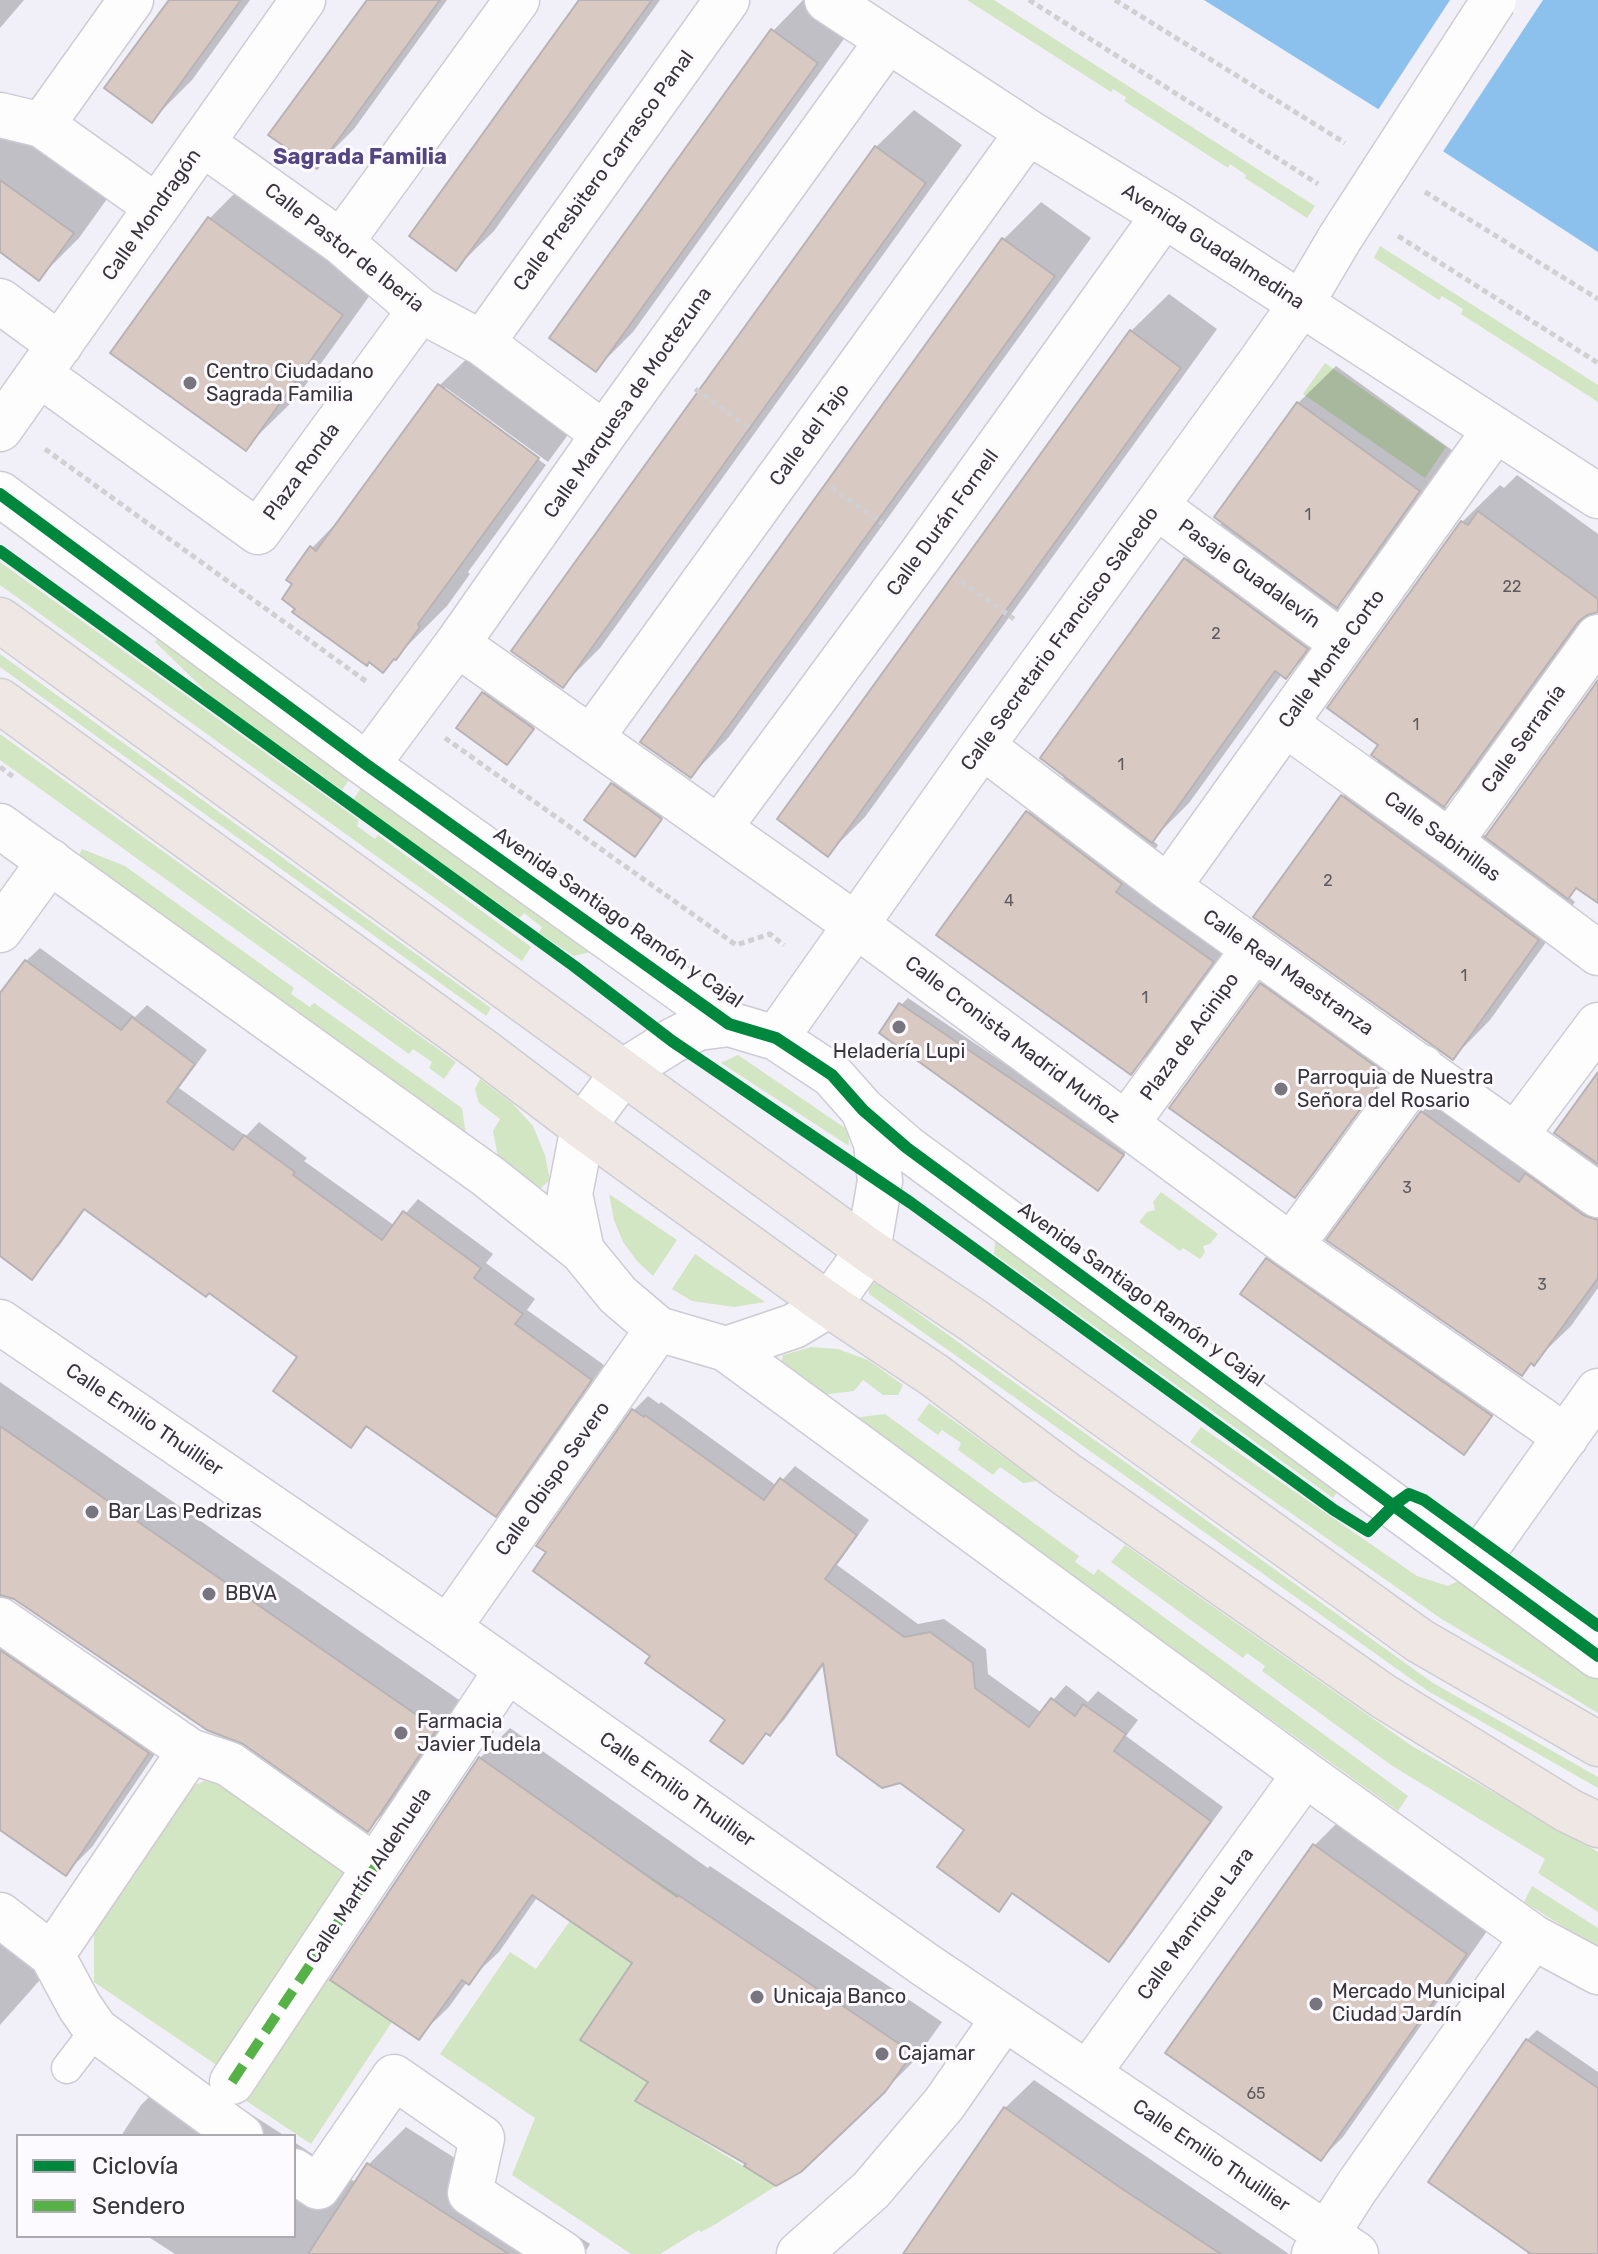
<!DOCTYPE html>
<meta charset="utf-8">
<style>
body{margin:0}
#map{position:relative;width:1598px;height:2254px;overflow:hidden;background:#f1eff8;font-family:Rubik,sans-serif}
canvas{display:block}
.legend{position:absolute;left:16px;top:2134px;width:280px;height:104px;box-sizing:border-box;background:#fcfaff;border:2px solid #adabb1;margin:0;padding:10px 14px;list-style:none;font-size:24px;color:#37343c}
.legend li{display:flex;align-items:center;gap:16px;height:40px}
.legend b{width:40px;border:2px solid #adabb1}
</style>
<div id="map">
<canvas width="1598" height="2254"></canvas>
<ul class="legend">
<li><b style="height:10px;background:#00873e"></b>Ciclovía</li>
<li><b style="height:10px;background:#56b246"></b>Sendero</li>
</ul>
</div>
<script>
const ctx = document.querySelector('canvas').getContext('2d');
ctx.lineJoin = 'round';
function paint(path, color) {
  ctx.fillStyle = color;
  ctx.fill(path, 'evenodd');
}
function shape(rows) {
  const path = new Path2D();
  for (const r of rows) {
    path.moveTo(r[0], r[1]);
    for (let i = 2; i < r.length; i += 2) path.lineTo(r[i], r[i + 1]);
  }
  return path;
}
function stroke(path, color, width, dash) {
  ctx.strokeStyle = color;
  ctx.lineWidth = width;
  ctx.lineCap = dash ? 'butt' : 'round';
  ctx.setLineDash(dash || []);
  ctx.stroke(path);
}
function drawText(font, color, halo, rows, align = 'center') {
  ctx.font = font + ' Rubik,sans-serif';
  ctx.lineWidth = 6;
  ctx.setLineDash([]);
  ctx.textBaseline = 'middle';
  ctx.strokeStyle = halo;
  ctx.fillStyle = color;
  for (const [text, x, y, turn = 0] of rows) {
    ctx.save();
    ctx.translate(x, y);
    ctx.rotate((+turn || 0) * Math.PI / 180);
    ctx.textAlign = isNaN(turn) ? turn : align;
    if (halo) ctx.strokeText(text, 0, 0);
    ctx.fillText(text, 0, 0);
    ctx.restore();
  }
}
paint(shape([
 [967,0,994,0,1315,206,1307,218,1245,178,1246,175,1230,164,1228,168,1124,101,1126,97,1113,89,1111,92],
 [1380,246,1598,385,1598,402,1461,314,1463,309,1442,296,1439,300,1374,258],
 [1325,363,1446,447,1425,478,1303,394],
 [0,562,359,820,357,826,375,839,378,835,531,947,522,961,0,585],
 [162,632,355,771,342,790,213,698,155,642],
 [0,654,491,1008,486,1016,0,667],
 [0,734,456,1062,444,1079,429,1068,432,1062,413,1049,409,1054,0,760],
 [367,779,603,949,574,956,539,933,542,927,524,913,519,918,353,800],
 [82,849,125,866,294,988,291,994,310,1007,314,1003,462,1108,466,1135,77,859],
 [738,1055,848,1130,849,1146,721,1063],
 [480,1079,512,1103,533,1126,545,1155,550,1180,541,1188,533,1188,499,1162,493,1131,500,1119,479,1103,475,1089],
 [1161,1192,1218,1234,1210,1244,1203,1246,1205,1252,1200,1259,1183,1248,1180,1251,1139,1222,1147,1212,1155,1210,1153,1202],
 [609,1194,677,1240,653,1276,637,1261,623,1242,614,1220],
 [996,1234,1343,1483,1333,1498,994,1254],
 [695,1254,765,1302,734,1307,692,1301,672,1289],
 [876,1283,1433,1683,1598,1777,1598,1788,1428,1691,869,1294,868,1284],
 [811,1347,838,1349,868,1360,903,1385,898,1395,883,1395,863,1380,854,1391,821,1395,781,1364,783,1355],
 [929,1403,1037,1481,1023,1483,1000,1467,993,1475,958,1450,961,1443,942,1430,938,1435,917,1420],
 [885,1414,1079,1556,1075,1562,1094,1575,1098,1569,1408,1796,1398,1811,853,1418],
 [1201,1427,1417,1576,1448,1586,1468,1576,1598,1668,1598,1713,1440,1618,1190,1442],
 [1125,1545,1412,1746,1598,1852,1598,1912,1538,1873,1545,1859,1391,1765,1262,1671,1265,1666,1247,1653,1243,1658,1111,1562],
 [205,1781,228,1785,355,1873,221,2068,94,1982,94,1923,185,1789],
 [617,1854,678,1895,580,2040,648,2082,636,2101,776,2186,714,2225,701,2232,699,2230,660,2254,631,2254,512,2175,535,2118,440,2054,510,1952,536,1969],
 [1532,1886,1598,1928,1598,1948,1524,1902],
 [325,1977,392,2022,311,2144,242,2098]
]), '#d2e6c3');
paint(shape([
 [1204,0,1598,0,1598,252,1378,109]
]), '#8cc1ee');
paint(shape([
 [1450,0,1543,0,1440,156,1376,113]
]), '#f1eff8');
paint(shape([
 [0,0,24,0,0,28],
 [171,0,250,0,192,80,152,120],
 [368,0,447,0,354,129,316,167],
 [582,0,660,0,494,231,456,268],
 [803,0,819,0,854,25,633,332,596,369,773,31],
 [0,110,112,192,79,238,39,278,0,250],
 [914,110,962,145,600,648,563,685,876,147],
 [261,167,393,263,297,397,245,448,113,352,210,218],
 [1041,202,1091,238,728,738,691,776,643,742,1004,239],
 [1169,294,1217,329,865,817,828,854,1131,331],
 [491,335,589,406,548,462,445,387,445,392,546,465,468,572,470,574,447,606,383,670,312,548,345,514,439,386],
 [1336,366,1456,453,1374,568,1337,605,1344,610,1323,639,1286,676,1282,674,1189,803,1152,840,1158,845,1152,854,1250,924,1168,1035,1131,1072,939,934,1028,812,1066,775,1043,757,1186,559,1223,522,1298,403],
 [1517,475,1598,534,1598,610,1594,611,1482,767,1443,805,1487,837,1598,683,1598,901,1578,886,1568,896,1575,902,1490,1020,1453,1058,1256,917,1343,796,1380,759,1381,745,1462,522,1500,485,1504,488],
 [490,686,539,721,514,755,483,693],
 [619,777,667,811,641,847,612,784],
 [40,948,135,1017,147,1005,207,1050,179,1088,246,1136,259,1122,307,1158,304,1161,395,1226,418,1199,493,1254,486,1263,535,1299,527,1310,604,1365,509,1501,495,1514,369,1425,351,1445,300,1357,210,1291,86,1208,59,1246,45,1259,0,1227,0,997,26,961],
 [1276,970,1399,1058,1309,1181,1295,1196,1261,985],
 [908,998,1129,1148,1105,1182,901,1005],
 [1460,1075,1557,1145,1564,1137,1598,1076,1598,1288,1571,1326,1522,1373,1422,1112],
 [1274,1253,1498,1409,1464,1453,1267,1260],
 [0,1382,462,1702,394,1803,368,1829,244,1742,15,1598,1,1593,3,1603,174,1726,92,1847,66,1873,0,1828],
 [648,1396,659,1404,661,1402,777,1486,795,1466,869,1520,837,1565,918,1624,944,1619,986,1649,988,1674,1042,1713,1066,1685,1088,1702,1098,1691,1138,1720,1126,1736,1223,1807,1123,1945,1109,1959,1014,1892,998,1909,966,1830,900,1781,825,1663,784,1720,770,1734,768,1732,743,1761,728,1719,653,1656,539,1545,634,1410],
 [510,1728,708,1868,710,1866,942,2022,915,2060,884,2091,749,2163,651,2081,635,1963,538,1896,499,1952,467,1982,449,2007,418,2037,480,1758],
 [1336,1824,1487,1931,1343,2137,1321,2159,1314,1846],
 [0,1933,47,1972,0,2025],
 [1537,2030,1598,2072,1598,2254,1527,2254,1529,2251,1527,2040],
 [179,2068,285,2136,121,2136,141,2105],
 [1034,2080,1289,2254,928,2254,1005,2108],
 [406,2127,590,2244,584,2254,175,2254,147,2236,294,2236,294,2142,357,2183,369,2164]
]), '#0003');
const building = shape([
 [169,0,241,0,152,123,104,88,169,0],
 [367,0,440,0,317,169,268,135,367,0],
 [579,0,652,0,456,271,409,236,579,0],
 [771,29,818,63,596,372,549,338,771,29],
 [875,146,926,183,563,688,511,651,875,146],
 [0,180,74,233,39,281,0,252,0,180],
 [208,217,343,315,246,451,110,353,208,217],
 [1002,238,1055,276,691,778,640,742,1002,238],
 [1130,330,1181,368,828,857,777,819,1130,330],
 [438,384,539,458,418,624,420,627,396,660,394,659,383,673,369,662,367,666,292,612,295,609,282,599,292,584,286,580,310,546,316,551,438,384],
 [1297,402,1420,491,1337,608,1214,517,1297,402],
 [1478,511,1598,599,1598,612,1587,615,1578,622,1444,807,1371,755,1378,745,1327,708,1461,521,1468,525,1478,511],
 [1184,558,1308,649,1286,679,1275,671,1152,843,1040,758,1184,558],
 [1598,680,1598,903,1576,888,1568,899,1485,837,1598,680],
 [482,692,534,729,507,765,456,728,482,692],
 [611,783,662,819,635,857,584,820,611,783],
 [1341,795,1539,940,1453,1060,1253,917,1341,795],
 [1026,811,1122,884,1116,892,1214,962,1131,1075,936,935,1026,811],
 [25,960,121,1030,132,1017,195,1064,167,1102,233,1150,244,1135,295,1172,293,1175,382,1240,403,1211,481,1268,474,1278,523,1314,515,1324,592,1380,496,1517,366,1426,351,1448,273,1391,297,1357,209,1293,206,1297,84,1209,32,1280,0,1256,0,993,25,960],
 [1260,983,1386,1074,1295,1198,1169,1108,1260,983],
 [899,1003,1124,1155,1098,1191,879,1033,899,1003],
 [1598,1072,1598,1164,1554,1133,1598,1072],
 [1421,1111,1519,1182,1525,1173,1583,1215,1598,1220,1598,1278,1534,1366,1531,1363,1522,1376,1326,1240,1421,1111],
 [1266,1258,1492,1416,1464,1455,1240,1294,1266,1258],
 [632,1409,644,1417,645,1415,764,1500,780,1478,857,1535,825,1579,904,1637,930,1632,973,1663,975,1688,1029,1727,1051,1698,1075,1716,1083,1704,1126,1734,1114,1751,1211,1821,1109,1962,1012,1893,999,1912,937,1867,964,1830,900,1783,882,1788,837,1755,823,1663,770,1736,766,1733,743,1764,710,1741,725,1720,645,1663,650,1656,533,1571,546,1552,536,1546,632,1409],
 [0,1426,437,1729,368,1832,243,1744,207,1730,14,1599,0,1595,0,1426],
 [0,1650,149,1753,66,1876,0,1830,0,1650],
 [479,1757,677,1897,678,1895,913,2053,885,2092,801,2172,776,2186,744,2166,746,2164,635,2101,648,2082,580,2040,632,1963,532,1895,469,1985,462,1980,419,2040,330,1980,479,1757],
 [1313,1844,1467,1954,1321,2161,1165,2053,1313,1844],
 [1526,2039,1598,2088,1598,2254,1531,2254,1428,2182,1526,2039],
 [1004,2107,1121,2188,1221,2254,903,2254,1004,2107],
 [367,2163,509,2254,308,2254,367,2163]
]);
paint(building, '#d8cac2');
stroke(building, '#b7b2b4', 2);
const service = shape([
 [67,2068,96,2030]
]);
const pedestrian = shape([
 [232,2082,375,1867]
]);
const minor = shape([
 [827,0,1028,132,1164,215,1598,496],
 [0,115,42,125,157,207],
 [42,125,131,0],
 [202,143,341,242,420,310,482,343,604,434],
 [341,242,517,0],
 [0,301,60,345],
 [482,343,727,0],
 [39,374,258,532,420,310],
 [0,429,303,0],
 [0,494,367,765,729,1024,776,1038,832,1075,863,1110,907,1148,1598,1656],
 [1156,506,1342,643],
 [457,644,856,925,1291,1246,1566,1437],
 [1285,724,1450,842,1598,953],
 [591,738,1028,132],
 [982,746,1168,887,1598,1195],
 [367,765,457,644,604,434,888,40],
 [0,826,489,1177,582,1251,618,1295,658,1329,726,1349,1305,1774,1533,1937,1598,1972],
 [719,828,922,553,1164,215],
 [1450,842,1598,637],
 [1168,887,1495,430],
 [0,930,50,861],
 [776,1038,982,746,1261,361,1301,304,1340,238],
 [1126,1124,1254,949],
 [1515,1136,1598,1025],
 [1291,1246,1422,1067],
 [582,1251,570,1194,583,1127,624,1071,672,1041,698,1028,729,1024],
 [726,1349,794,1326,829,1305,868,1250,880,1181,876,1143,863,1110],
 [1475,1564,1598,1391],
 [0,1620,190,1751,229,1764,375,1867,507,1670],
 [448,1628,658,1329],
 [0,1915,52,1955,80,2007,96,2030,241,2136],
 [52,1955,190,1751],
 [1088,2073,1305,1774],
 [294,2171,318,2187,394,2077,482,2138,470,2193,563,2254],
 [1314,2254,1356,2188,1533,1937]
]);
const tertiary = shape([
 [799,2254,871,2190,944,2104,1004,2018]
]);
const secondary = shape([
 [0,1322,448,1628,927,1966,1356,2254]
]);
const primary = shape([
 [0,620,868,1250,974,1321,1420,1641,1598,1744],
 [0,701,483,1051,583,1127,829,1305,934,1375,1066,1474,1383,1696,1569,1811,1598,1825]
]);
stroke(service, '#cecbd4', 33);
stroke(pedestrian, '#cecbd4', 47);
stroke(minor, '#cecbd4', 47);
stroke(tertiary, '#cecbd4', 47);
stroke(secondary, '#cecbd4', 47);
stroke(primary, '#cecdd2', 47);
stroke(shape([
 [1029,0,1318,184],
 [1115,0,1345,143],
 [1425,192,1598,299],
 [1398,236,1598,363],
 [695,389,752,430],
 [45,449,367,682],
 [831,487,882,523],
 [961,581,1014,619],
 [445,738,736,945,770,934,784,945],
 [0,767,15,778]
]), '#d0cfd2', 5, [6, 4]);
stroke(service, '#fdfdfe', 30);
stroke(pedestrian, '#fdfdfe', 44);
stroke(minor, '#fdfdfe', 44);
stroke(tertiary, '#fdfdfe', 44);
stroke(secondary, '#fdfdfe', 44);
stroke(primary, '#eee7e4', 44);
const minorBridge = shape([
 [1340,238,1494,0]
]);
stroke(minorBridge, '#cecbd4', 47, []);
stroke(minorBridge, '#fdfdfe', 44);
stroke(shape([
 [232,2082,375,1867]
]), '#56b246', 10, [20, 10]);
stroke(shape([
 [0,494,367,765,729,1024,776,1038,832,1075,863,1110,907,1148,1598,1656],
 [0,551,574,966,672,1041,911,1203,1334,1510,1368,1531,1395,1504,1409,1494,1424,1500,1598,1626]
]), '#00873e', 12);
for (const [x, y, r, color] of [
 [190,383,8,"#78757e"],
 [899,1027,8,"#78757e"],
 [1281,1089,8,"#78757e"],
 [92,1512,8,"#78757e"],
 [209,1594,8,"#78757e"],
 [401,1733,8,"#78757e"],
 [757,1997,8,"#78757e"],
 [1316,2004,8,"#78757e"],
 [882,2054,8,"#78757e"]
]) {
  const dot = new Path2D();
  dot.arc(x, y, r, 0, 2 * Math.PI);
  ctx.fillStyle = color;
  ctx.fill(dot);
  stroke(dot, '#fcfaff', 3);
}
drawText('16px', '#5f5a5e', null, [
 ["1",1308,515],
 ["22",1512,587],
 ["2",1216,634],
 ["1",1416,725],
 ["1",1121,765],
 ["2",1328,881],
 ["4",1009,901],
 ["1",1464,976],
 ["1",1145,998],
 ["3",1407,1188],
 ["3",1542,1285],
 ["65",1256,2094]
]);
drawText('20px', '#37343c', '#fcfaff', [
 ["Calle Presbitero Carrasco Panal",604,171,-54],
 ["Calle Mondragón",152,215,-55],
 ["Avenida Guadalmedina",1213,247,33],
 ["Calle Pastor de Iberia",344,248,38],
 ["Calle Marquesa de Moctezuna",628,403,-55],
 ["Calle del Tajo",810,435,-54],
 ["Plaza Ronda",302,472,-54],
 ["Calle Durán Fornell",943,523,-54],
 ["Pasaje Guadalevín",1249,574,36],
 ["Calle Secretario Francisco Salcedo",1060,639,-54],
 ["Calle Monte Corto",1332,659,-54],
 ["Calle Serranía",1524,739,-54],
 ["Calle Sabinillas",1442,837,36],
 ["Avenida Santiago Ramón y Cajal",618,918,35],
 ["Calle Real Maestranza",1288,973,35],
 ["Plaza de Acinipo",1190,1037,-54],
 ["Calle Cronista Madrid Muñoz",1012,1040,37],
 ["Avenida Santiago Ramón y Cajal",1141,1295,36],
 ["Calle Emilio Thuillier",144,1420,34],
 ["Calle Obispo Severo",553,1479,-55],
 ["Calle Emilio Thuillier",677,1790,35],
 ["Calle Martín Aldehuela",369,1876,-56],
 ["Calle Manrique Lara",1196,1924,-54],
 ["Calle Emilio Thuillier",1211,2156,34]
]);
drawText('20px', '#37343c', '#fcfaff', [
 ["Centro Ciudadano",206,372],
 ["Sagrada Familia",206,395],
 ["Heladería Lupi",899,1052,"center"],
 ["Parroquia de Nuestra",1297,1078],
 ["Señora del Rosario",1297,1101],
 ["Bar Las Pedrizas",108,1512],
 ["BBVA",225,1594],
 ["Farmacia",417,1722],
 ["Javier Tudela",417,1745],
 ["Mercado Municipal",1332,1992],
 ["Ciudad Jardín",1332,2015],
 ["Unicaja Banco",773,1997],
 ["Cajamar",898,2054]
], 'left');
drawText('bold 22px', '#544683', '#fcfaff', [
 ["Sagrada Familia",360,158]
]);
</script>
